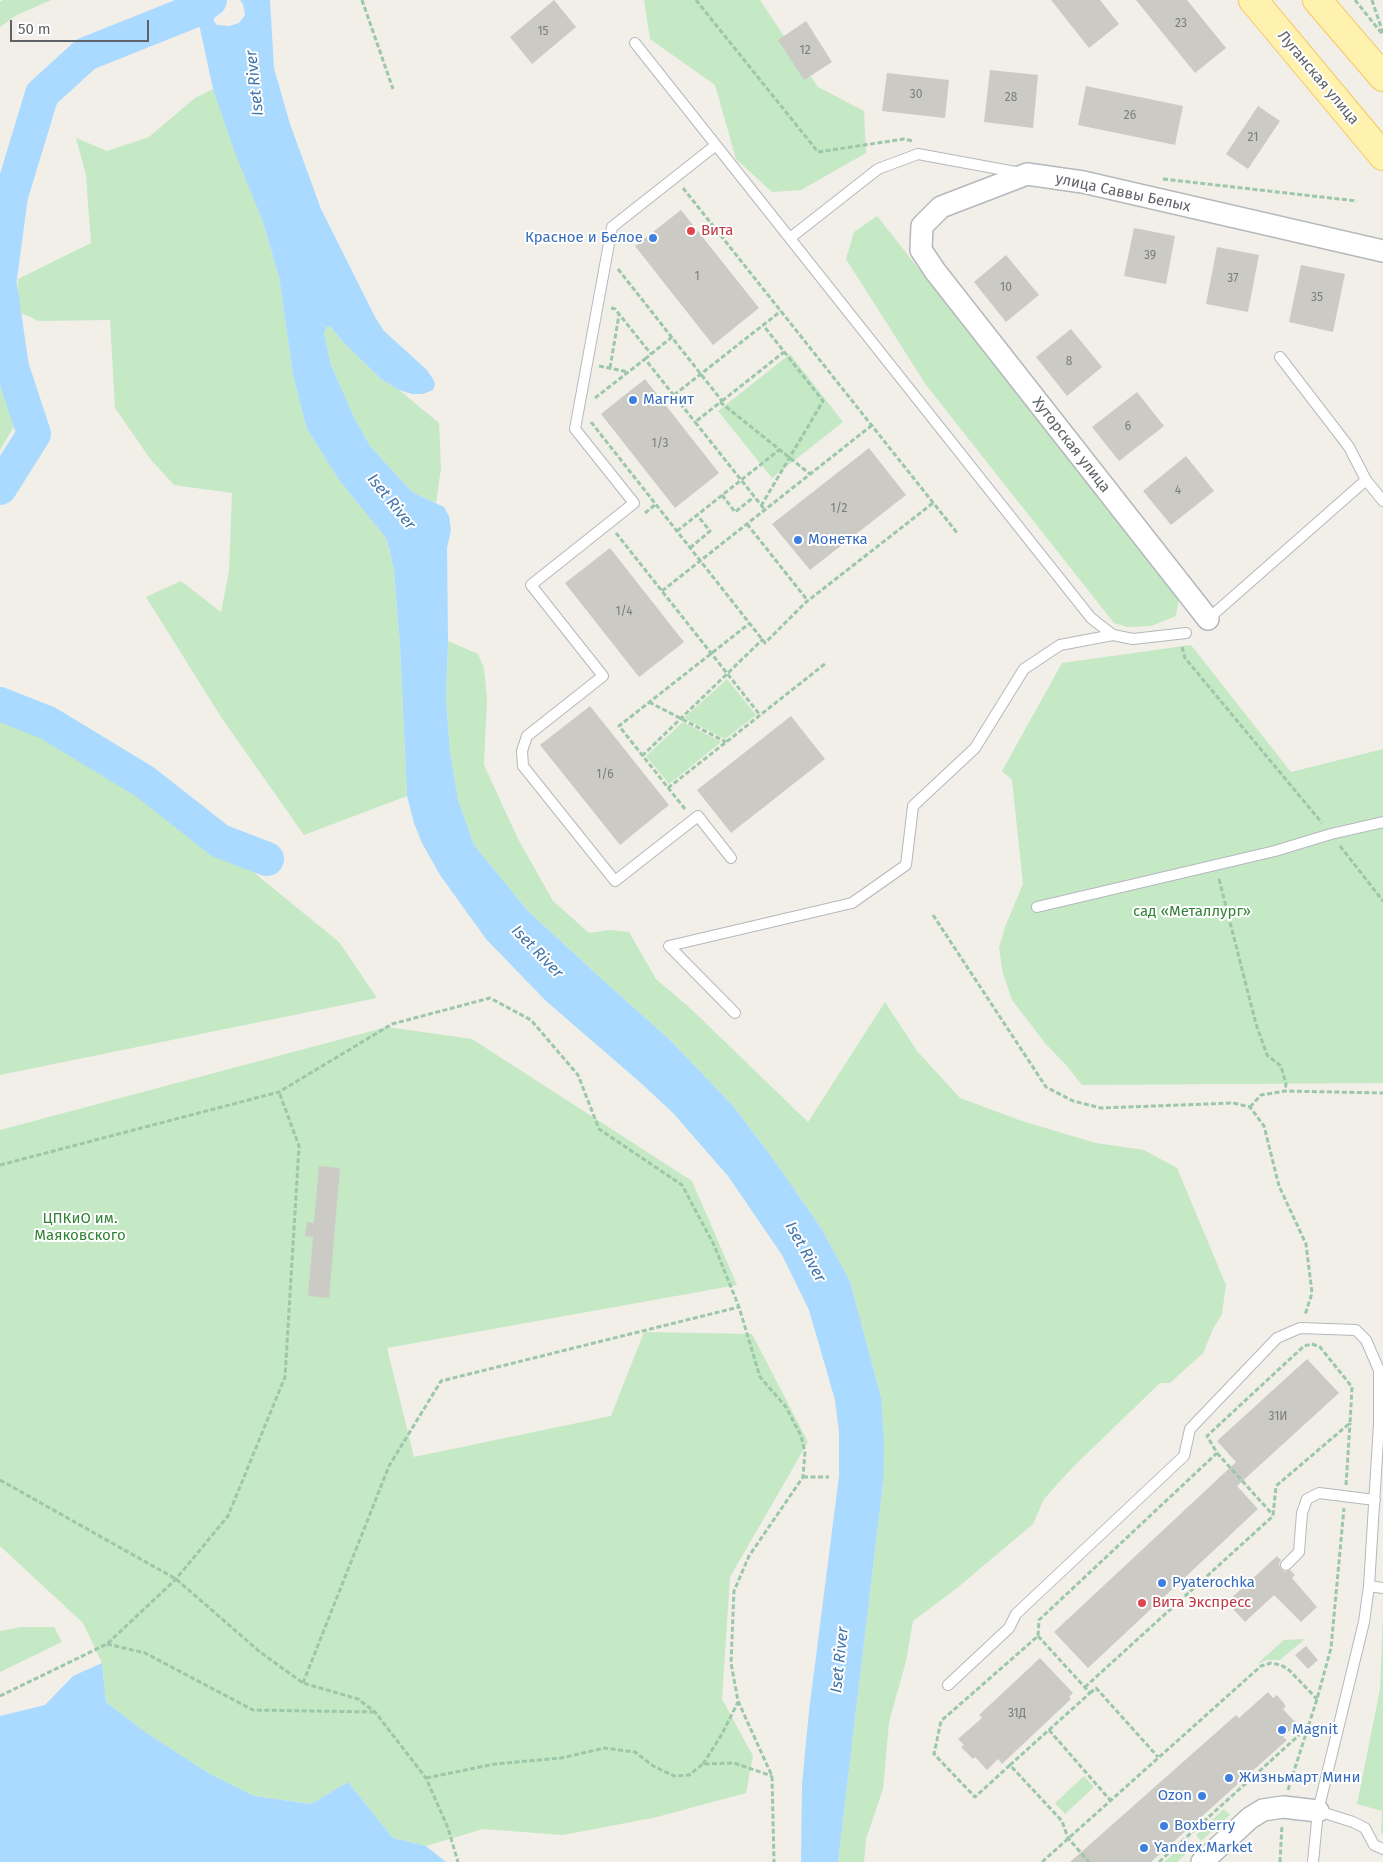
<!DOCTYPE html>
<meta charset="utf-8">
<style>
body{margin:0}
#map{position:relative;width:1383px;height:1862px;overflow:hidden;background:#f1efe8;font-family:"Fira Sans",sans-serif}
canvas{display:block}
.scale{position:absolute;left:10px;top:20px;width:139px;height:22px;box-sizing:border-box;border:2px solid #5f6368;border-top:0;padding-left:6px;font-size:15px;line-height:18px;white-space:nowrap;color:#5f6368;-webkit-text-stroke:4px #fff;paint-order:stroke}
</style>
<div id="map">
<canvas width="1383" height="1862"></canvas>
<div class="scale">50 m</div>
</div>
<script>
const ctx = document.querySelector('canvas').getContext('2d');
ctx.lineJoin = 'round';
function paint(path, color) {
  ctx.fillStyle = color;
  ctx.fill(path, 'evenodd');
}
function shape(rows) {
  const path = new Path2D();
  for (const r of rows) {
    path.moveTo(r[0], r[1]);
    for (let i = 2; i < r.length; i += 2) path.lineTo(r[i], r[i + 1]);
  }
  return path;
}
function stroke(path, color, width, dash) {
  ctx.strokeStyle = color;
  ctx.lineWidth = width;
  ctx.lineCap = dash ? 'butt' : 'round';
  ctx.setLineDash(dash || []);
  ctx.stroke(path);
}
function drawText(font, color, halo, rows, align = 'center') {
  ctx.font = font + ' "Fira Sans",sans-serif';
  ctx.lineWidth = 4;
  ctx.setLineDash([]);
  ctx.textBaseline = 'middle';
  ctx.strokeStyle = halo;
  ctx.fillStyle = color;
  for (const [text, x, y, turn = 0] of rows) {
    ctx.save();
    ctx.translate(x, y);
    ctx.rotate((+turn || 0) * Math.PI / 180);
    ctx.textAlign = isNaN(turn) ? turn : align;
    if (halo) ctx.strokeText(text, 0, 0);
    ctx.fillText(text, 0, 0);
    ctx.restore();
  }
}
paint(shape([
 [3,0,51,0,17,15,0,27,0,2],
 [644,0,760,0,818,87,864,111,866,153,801,190,772,192,736,159,715,85,650,39],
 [213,89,263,222,279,277,293,375,307,429,339,480,386,538,394,571,400,645,407,796,304,835,221,717,146,597,181,581,221,612,229,571,232,493,174,485,151,460,115,408,110,320,39,321,16,311,18,279,91,243,86,175,76,138,107,151,149,137,195,98],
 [877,216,1179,598,1176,616,1151,626,1127,627,1114,623,926,385,846,259,854,232],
 [326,326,330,326,343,342,381,379,399,390,439,423,441,468,436,503,412,492,370,446,354,417,331,365,324,333],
 [790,354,843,422,772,478,718,411],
 [0,386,16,423,0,450],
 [448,641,478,654,484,668,487,698,484,765,518,839,553,901,589,933,610,930,629,932,656,979,690,1008,808,1122,885,1002,917,1051,960,1098,1019,1120,1062,1133,1096,1143,1144,1150,1177,1168,1226,1285,1222,1314,1213,1329,1203,1353,1170,1383,1160,1383,1073,1467,1044,1499,1033,1524,957,1588,913,1621,906,1661,889,1722,883,1789,866,1839,864,1862,838,1862,883,1483,881,1397,850,1281,821,1228,774,1160,734,1107,670,1040,604,981,528,911,474,845,458,800,450,751,446,699],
 [1191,645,1291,772,1383,749,1383,1083,1082,1085,1066,1065,1045,1043,1012,1000,1003,974,999,948,1005,927,1023,884,1012,780,1002,771,1062,663],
 [727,679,756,715,725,739,684,718],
 [0,713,12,725,81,737,150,795,185,833,252,871,339,942,377,998,0,1075],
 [683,722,721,742,669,784,646,756],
 [387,1027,472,1039,692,1181,737,1285,387,1348,414,1457,611,1416,644,1332,752,1334,808,1442,730,1577,722,1699,753,1756,746,1793,657,1817,563,1835,483,1829,426,1846,393,1838,348,1782,311,1804,254,1796,210,1774,145,1732,106,1702,102,1663,83,1623,0,1546,0,1130],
 [1383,1613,1383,1836,1381,1831,1382,1811,1357,1804,1380,1689],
 [21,1627,54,1627,62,1642,0,1672,0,1631],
 [1305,1639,1280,1660,1267,1660,1257,1664,1284,1640],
 [1084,1776,1094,1787,1065,1814,1055,1803],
 [1224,1809,1230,1815,1201,1841,1196,1835],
 [1183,1845,1189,1851,1177,1862,1164,1862]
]), '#c5e8c5');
paint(shape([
 [195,0,221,0,214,11,214,21,217,25,229,26,239,23,245,15,243,4,240,0,270,0,274,68,290,124,321,209,375,317,384,331,427,370,433,379,435,384,433,390,423,394,412,394,399,390,381,379,343,342,330,326,326,327,324,333,331,365,354,417,370,446,412,492,444,507,449,516,451,530,447,548,448,641,446,699,450,751,458,800,474,845,528,911,604,981,670,1040,734,1107,774,1160,821,1228,850,1281,881,1397,884,1447,883,1483,838,1862,801,1862,802,1784,809,1711,839,1476,839,1432,835,1400,809,1310,782,1255,728,1176,673,1113,642,1084,546,1001,486,939,440,875,422,843,414,823,407,796,400,645,394,571,390,553,386,538,339,480,307,429,293,375,279,277,263,222,234,150,213,89,196,10],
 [102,1663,106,1702,145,1732,210,1774,254,1796,311,1804,348,1782,393,1838,426,1846,446,1862,0,1862,0,1716,45,1705,73,1676]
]), '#aadaff');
stroke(shape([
 [0,278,11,196,42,94,86,54,196,10,210,0],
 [0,286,12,367,34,434,0,488],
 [0,704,48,723,145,782,220,841,267,859]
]), '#aadaff', 34);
paint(shape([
 [554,0,576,27,532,64,510,37],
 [1051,0,1100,0,1119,24,1089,48],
 [1136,0,1187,0,1226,48,1195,73],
 [806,21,832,62,804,80,778,40],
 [990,70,1038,75,1033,128,984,122],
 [887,73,949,80,945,118,882,111],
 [1086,86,1183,106,1175,145,1078,125],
 [1258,106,1280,121,1248,169,1226,154],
 [681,210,759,308,713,345,635,246],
 [1134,228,1175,236,1166,284,1124,276],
 [1217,247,1259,255,1248,312,1206,304],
 [1006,255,1039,295,1006,322,974,282],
 [1301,265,1345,274,1333,332,1289,322],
 [1071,329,1102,367,1067,396,1036,357],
 [645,379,719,473,675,508,601,414],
 [1137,392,1164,426,1119,461,1092,427],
 [869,448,906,495,810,570,772,524],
 [1186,456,1214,491,1171,525,1143,491],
 [610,548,684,642,639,677,565,583],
 [590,706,669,805,620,845,540,745],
 [791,716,825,759,731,833,697,790],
 [319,1166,340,1168,329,1298,308,1296,313,1237,305,1236,307,1222,314,1223],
 [1307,1359,1339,1393,1237,1486,1258,1509,1088,1668,1054,1632,1236,1462,1217,1441],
 [1277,1556,1281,1560,1279,1564,1281,1569,1285,1572,1290,1570,1295,1575,1292,1578,1317,1607,1301,1622,1274,1595,1245,1622,1227,1602],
 [1306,1646,1318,1660,1308,1669,1295,1655],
 [1040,1658,1073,1693,1069,1697,1071,1699,1002,1764,998,1759,987,1770,975,1757,973,1759,961,1747,964,1745,958,1739,982,1718,979,1715],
 [1268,1692,1273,1698,1277,1695,1286,1706,1283,1709,1297,1724,1283,1737,1287,1740,1151,1862,1070,1862,1236,1715,1239,1718]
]), '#cccac5');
const lane = shape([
 [635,43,1091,618,1113,635,1133,639,1186,633],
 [716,145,612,227,575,429,634,503,531,585,603,676,527,736,522,751,523,766,615,881,698,816,731,858],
 [790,238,878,169,918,154,1021,173],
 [1366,480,1383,501],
 [1208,619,1366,480,1349,447,1280,357],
 [1037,907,1275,851,1331,834,1383,822],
 [735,1013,669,946,852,903,906,865,913,806,975,748,1024,669,1060,645,1113,635],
 [1286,1565,1299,1552,1302,1513,1307,1499,1319,1493,1375,1500],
 [1369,1586,1383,1588],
 [948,1685,1009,1628,1016,1614,1184,1456,1190,1429,1277,1338,1300,1328,1356,1330,1366,1340,1379,1370,1379,1424,1369,1586,1364,1622,1318,1811,1313,1862],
 [1318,1811,1353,1822,1365,1828,1374,1845,1383,1849]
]);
const street = shape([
 [1208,619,935,271,921,250,922,226,941,207,1027,174,1083,182,1383,251],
 [1202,1862,1250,1818,1263,1810,1283,1807,1318,1811]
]);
const primary = shape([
 [1253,0,1383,156],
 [1317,0,1383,77]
]);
stroke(lane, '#b5b8bc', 12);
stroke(street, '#b5b8bc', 24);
stroke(primary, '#f2c960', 30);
stroke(shape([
 [362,0,393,89],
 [696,0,818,152,904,139,913,141],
 [1355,0,1383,35],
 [1372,0,1383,33],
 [1163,179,1357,201],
 [683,188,958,534],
 [618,269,722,401,695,422,765,510],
 [611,308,615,309,651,354],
 [645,359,672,337],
 [599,366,628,372],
 [610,368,619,315],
 [674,395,781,311],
 [595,398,645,359,695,422],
 [722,401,784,352],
 [720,402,810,474],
 [591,422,765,643,805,603,933,503],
 [722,495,735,512,754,497],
 [761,506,823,401,763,325],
 [645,513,656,504],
 [747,524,808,601],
 [677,531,779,450],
 [616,533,760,715],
 [690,548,710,531,697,515],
 [662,591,871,426],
 [1182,647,1185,658,1322,823],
 [649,702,726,742],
 [642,756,763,639],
 [668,788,826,663],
 [685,809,619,726,750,623],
 [1340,846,1383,901],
 [1219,879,1256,1024,1267,1055,1281,1066,1286,1084,1285,1091],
 [933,915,1046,1087,1073,1101,1101,1108,1233,1103,1250,1107,1264,1126,1279,1186,1306,1244,1312,1293,1305,1315],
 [1250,1107,1261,1095,1285,1091,1383,1093],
 [0,1165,279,1092,392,1024,490,998,531,1020,578,1075,599,1129,682,1185,714,1245,739,1307,760,1377,786,1407,801,1436,805,1452,803,1477,749,1556,734,1591,731,1663,738,1701,772,1776,774,1862],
 [1217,1453,1273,1515],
 [803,1477,829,1477],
 [0,1480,176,1579,260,1652,303,1683,358,1699,375,1712,426,1778,448,1828,458,1862],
 [1346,1485,1350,1423],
 [1038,1636,1090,1693,1010,1765,1062,1821,1068,1838,1089,1862],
 [107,1644,145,1653,253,1710,375,1712],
 [303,1683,389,1466,441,1381,739,1307],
 [1090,1693,1096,1688,1158,1757],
 [0,1696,107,1644,176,1579,228,1516,285,1377,299,1146,279,1092],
 [1049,1730,1110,1800],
 [703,1764,722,1734,738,1702],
 [1010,1765,975,1797,934,1754,941,1721,1038,1636,1039,1620,1217,1453,1207,1436,1304,1346,1312,1344,1320,1347,1352,1387,1350,1423,1276,1486,1273,1516,1085,1687],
 [426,1778,495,1764,561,1758,605,1748,635,1752,653,1766,674,1776,689,1775,703,1764,734,1763,772,1776],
 [1288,1790,1317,1699,1331,1648,1344,1508],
 [1042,1862,1261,1666,1271,1663,1281,1665,1289,1670,1317,1699],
 [1159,1862,1308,1727],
 [1280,1862,1282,1825]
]), '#9cc7a9', 3, [5, 2.5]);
stroke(lane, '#fff', 10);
stroke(street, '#fff', 21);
stroke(primary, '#fff2af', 28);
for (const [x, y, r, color] of [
 [691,231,5,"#e0444e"],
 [653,238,5,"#3f7fe0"],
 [633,400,5,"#3f7fe0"],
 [798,540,5,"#3f7fe0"],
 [1162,1583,5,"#3f7fe0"],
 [1142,1603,5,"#e0444e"],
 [1282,1730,5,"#3f7fe0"],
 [1229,1778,5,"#3f7fe0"],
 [1202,1796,5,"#3f7fe0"],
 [1164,1826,5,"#3f7fe0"],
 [1144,1848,5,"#3f7fe0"]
]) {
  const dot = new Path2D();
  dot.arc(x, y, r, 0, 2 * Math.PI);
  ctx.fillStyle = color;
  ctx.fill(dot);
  stroke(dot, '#fff', 2);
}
drawText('12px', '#7a7d7f', null, [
 ["23",1181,24],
 ["15",543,32],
 ["12",805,51],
 ["30",916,95],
 ["28",1011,98],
 ["26",1130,116],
 ["21",1253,138],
 ["39",1150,256],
 ["1",697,277],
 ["37",1233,279],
 ["10",1006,288],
 ["35",1317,298],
 ["8",1069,362],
 ["6",1128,427],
 ["1/3",660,444],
 ["4",1178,491],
 ["1/2",839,509],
 ["1/4",624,612],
 ["1/6",605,775],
 ["31И",1278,1417],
 ["31Д",1017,1714]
]);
drawText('15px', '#5f6368', '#fff', [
 ["Луганская улица",1318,78,50],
 ["улица Саввы Белых",1123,193,12],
 ["Хуторская улица",1071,445,52]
]);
drawText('15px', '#be3a42', '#fff', [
 ["Вита",701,231],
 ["Вита Экспресс",1152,1603]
], 'left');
drawText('15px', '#366cbe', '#fff', [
 ["Красное и Белое",643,238,"right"],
 ["Магнит",643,400],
 ["Монетка",808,540],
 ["Pyaterochka",1172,1583],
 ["Magnit",1292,1730],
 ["Жизньмарт Мини",1239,1778],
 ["Ozon",1192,1796,"right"],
 ["Boxberry",1174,1826],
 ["Yandex.Market",1154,1848]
], 'left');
drawText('15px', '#348238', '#fff', [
 ["сад «Металлург»",1192,912],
 ["ЦПКиО им.",80,1219],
 ["Маяковского",80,1236]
]);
drawText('italic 16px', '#4174aa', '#fff', [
 ["Iset River",255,83,-96],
 ["Iset River",391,502,51],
 ["Iset River",537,952,46],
 ["Iset River",805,1252,61],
 ["Iset River",840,1660,-84]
]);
</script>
